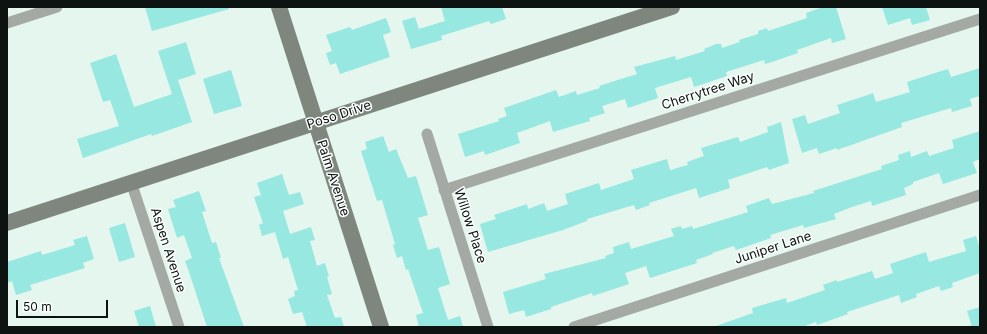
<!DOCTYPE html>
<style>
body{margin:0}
#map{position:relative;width:987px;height:334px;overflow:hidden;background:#e4f6ed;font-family:Inter,sans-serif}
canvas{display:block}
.frame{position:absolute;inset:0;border:8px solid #0d1310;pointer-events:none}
.scale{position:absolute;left:16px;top:300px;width:92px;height:18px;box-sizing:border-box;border:2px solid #0d1310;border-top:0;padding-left:5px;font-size:12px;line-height:14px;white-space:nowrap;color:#0d1310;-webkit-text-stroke:3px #fbfffd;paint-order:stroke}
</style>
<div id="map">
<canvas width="987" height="334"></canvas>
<div class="frame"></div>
<div class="scale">50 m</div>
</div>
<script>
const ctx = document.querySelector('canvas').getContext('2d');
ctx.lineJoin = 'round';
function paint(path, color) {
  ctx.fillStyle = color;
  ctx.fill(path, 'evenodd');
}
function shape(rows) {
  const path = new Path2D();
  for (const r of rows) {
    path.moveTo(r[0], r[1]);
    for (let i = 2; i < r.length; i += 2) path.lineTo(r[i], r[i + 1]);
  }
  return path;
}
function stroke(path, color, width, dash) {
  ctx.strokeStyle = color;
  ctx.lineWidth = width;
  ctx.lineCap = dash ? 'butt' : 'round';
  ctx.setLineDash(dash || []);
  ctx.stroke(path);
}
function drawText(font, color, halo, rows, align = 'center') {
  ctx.font = font + ' Inter,sans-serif';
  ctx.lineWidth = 3;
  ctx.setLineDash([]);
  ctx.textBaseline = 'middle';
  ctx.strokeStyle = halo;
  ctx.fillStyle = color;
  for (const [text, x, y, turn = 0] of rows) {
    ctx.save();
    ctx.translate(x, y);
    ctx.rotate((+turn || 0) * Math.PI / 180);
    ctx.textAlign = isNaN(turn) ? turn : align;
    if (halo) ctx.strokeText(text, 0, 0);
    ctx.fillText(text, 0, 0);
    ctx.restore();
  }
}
paint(shape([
 [145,7,228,7,229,9,152,31],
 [441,7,502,7,506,19,491,24,489,21,441,36,442,40,411,49,402,21,415,17,419,29,445,21],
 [823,7,836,7,846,39,832,43,831,38,797,50,798,53,775,61,765,64,764,60,726,72,727,76,694,87,691,77,655,88,658,98,628,108,625,99,602,106,605,113,589,118,590,121,553,132,550,121,517,133,520,143,485,155,484,151,465,157,458,134,499,121,498,119,507,116,504,108,556,90,559,97,576,91,577,95,600,88,599,86,637,74,634,67,675,56,676,60,705,51,704,49,716,44,721,44,722,48,740,42,739,40,758,34,758,31,767,28,768,31,807,18,806,13],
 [882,7,926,7,930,20,912,25,910,18,888,25],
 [386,18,391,32,383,35,390,57,340,74,336,63,330,65,326,53,332,51,326,35,350,27,352,30],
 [186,42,196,74,178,80,192,122,152,136,151,134,83,158,77,139,119,126,110,100,103,102,90,63,116,54,134,107,172,94,158,51],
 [980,68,980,96,970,99,972,106,952,112,951,108,901,123,902,127,837,150,837,148,819,154,817,148,802,153,792,119,805,115,808,124,840,113,837,105,865,96,873,93,876,102,910,92,907,82,935,73,948,69,951,77],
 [231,70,242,106,214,114,203,79],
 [781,122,789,163,769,170,767,167,728,180,730,188,699,198,696,188,649,203,650,205,636,210,634,205,587,219,587,221,563,230,488,252,480,224,496,219,494,215,527,204,528,209,544,203,547,211,568,204,565,194,599,183,601,190,634,179,631,170,667,159,670,170,688,165,687,162,704,156,701,148,738,137,740,142,768,132,767,127],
 [980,131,980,159,973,162,977,173,943,184,939,173,913,182,913,184,904,188,906,195,872,206,871,201,852,207,834,214,836,219,804,228,803,225,770,235,771,238,736,250,734,246,712,253,713,254,696,260,697,263,650,278,646,266,625,273,629,284,593,296,592,293,551,307,551,309,526,317,524,310,509,314,503,292,546,279,544,274,606,258,605,256,614,253,613,247,629,242,631,249,674,236,671,229,681,226,682,229,692,226,693,229,748,212,746,206,769,198,772,204,814,193,813,191,882,169,881,166,899,160,898,155,910,151,911,157,927,151,929,156,954,148,952,140],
 [383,136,389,152,396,149,408,178,416,176,428,215,418,218,428,250,439,247,450,284,438,288,448,320,460,316,463,327,419,327,416,315,423,313,408,269,406,270,402,256,397,258,393,245,395,244,382,200,377,201,361,151,367,149,365,142],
 [282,174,289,195,300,192,304,204,283,211,290,234,311,227,315,240,310,241,317,266,325,263,329,276,327,277,332,294,327,295,335,318,341,317,344,327,307,327,302,312,293,314,288,299,295,296,294,291,298,290,288,257,283,259,275,232,262,236,259,225,263,223,254,197,261,195,257,183],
 [199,191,206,211,202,212,212,243,216,242,221,258,219,258,244,327,207,327,188,269,185,261,192,258,184,235,177,238,168,209,176,207,173,200],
 [125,223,135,257,119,262,109,228],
 [87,236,94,259,83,263,85,268,30,285,32,290,16,295,12,281,7,283,7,262,41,251,42,255,75,245,73,240],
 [976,236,980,249,980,273,952,283,953,287,941,291,939,286,916,294,917,297,901,303,899,295,847,312,848,314,817,325,816,322,802,327,717,327,716,326,753,313,752,308,786,298,787,303,825,290,823,285,837,280,837,282,872,271,875,279,893,273,890,264,926,252,929,262,966,251,963,240],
 [150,306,156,327,139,327,134,311],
 [980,307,980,327,972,327,967,311]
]), '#97e8e1');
stroke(shape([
 [7,23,57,7],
 [427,134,488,327],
 [131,182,179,327],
 [444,190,980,19],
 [574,327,980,195]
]), '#a4a9a3', 11);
stroke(shape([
 [279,7,381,327],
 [7,223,672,7]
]), '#7f867e', 16);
drawText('13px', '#0d1310', '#fbfffd', [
 ["Cherrytree Way",708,91,-18],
 ["Poso Drive",339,115,-18],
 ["Palm Avenue",333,178,72],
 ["Willow Place",470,226,72],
 ["Juniper Lane",773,248,-18],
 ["Aspen Avenue",168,250,72]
]);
</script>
